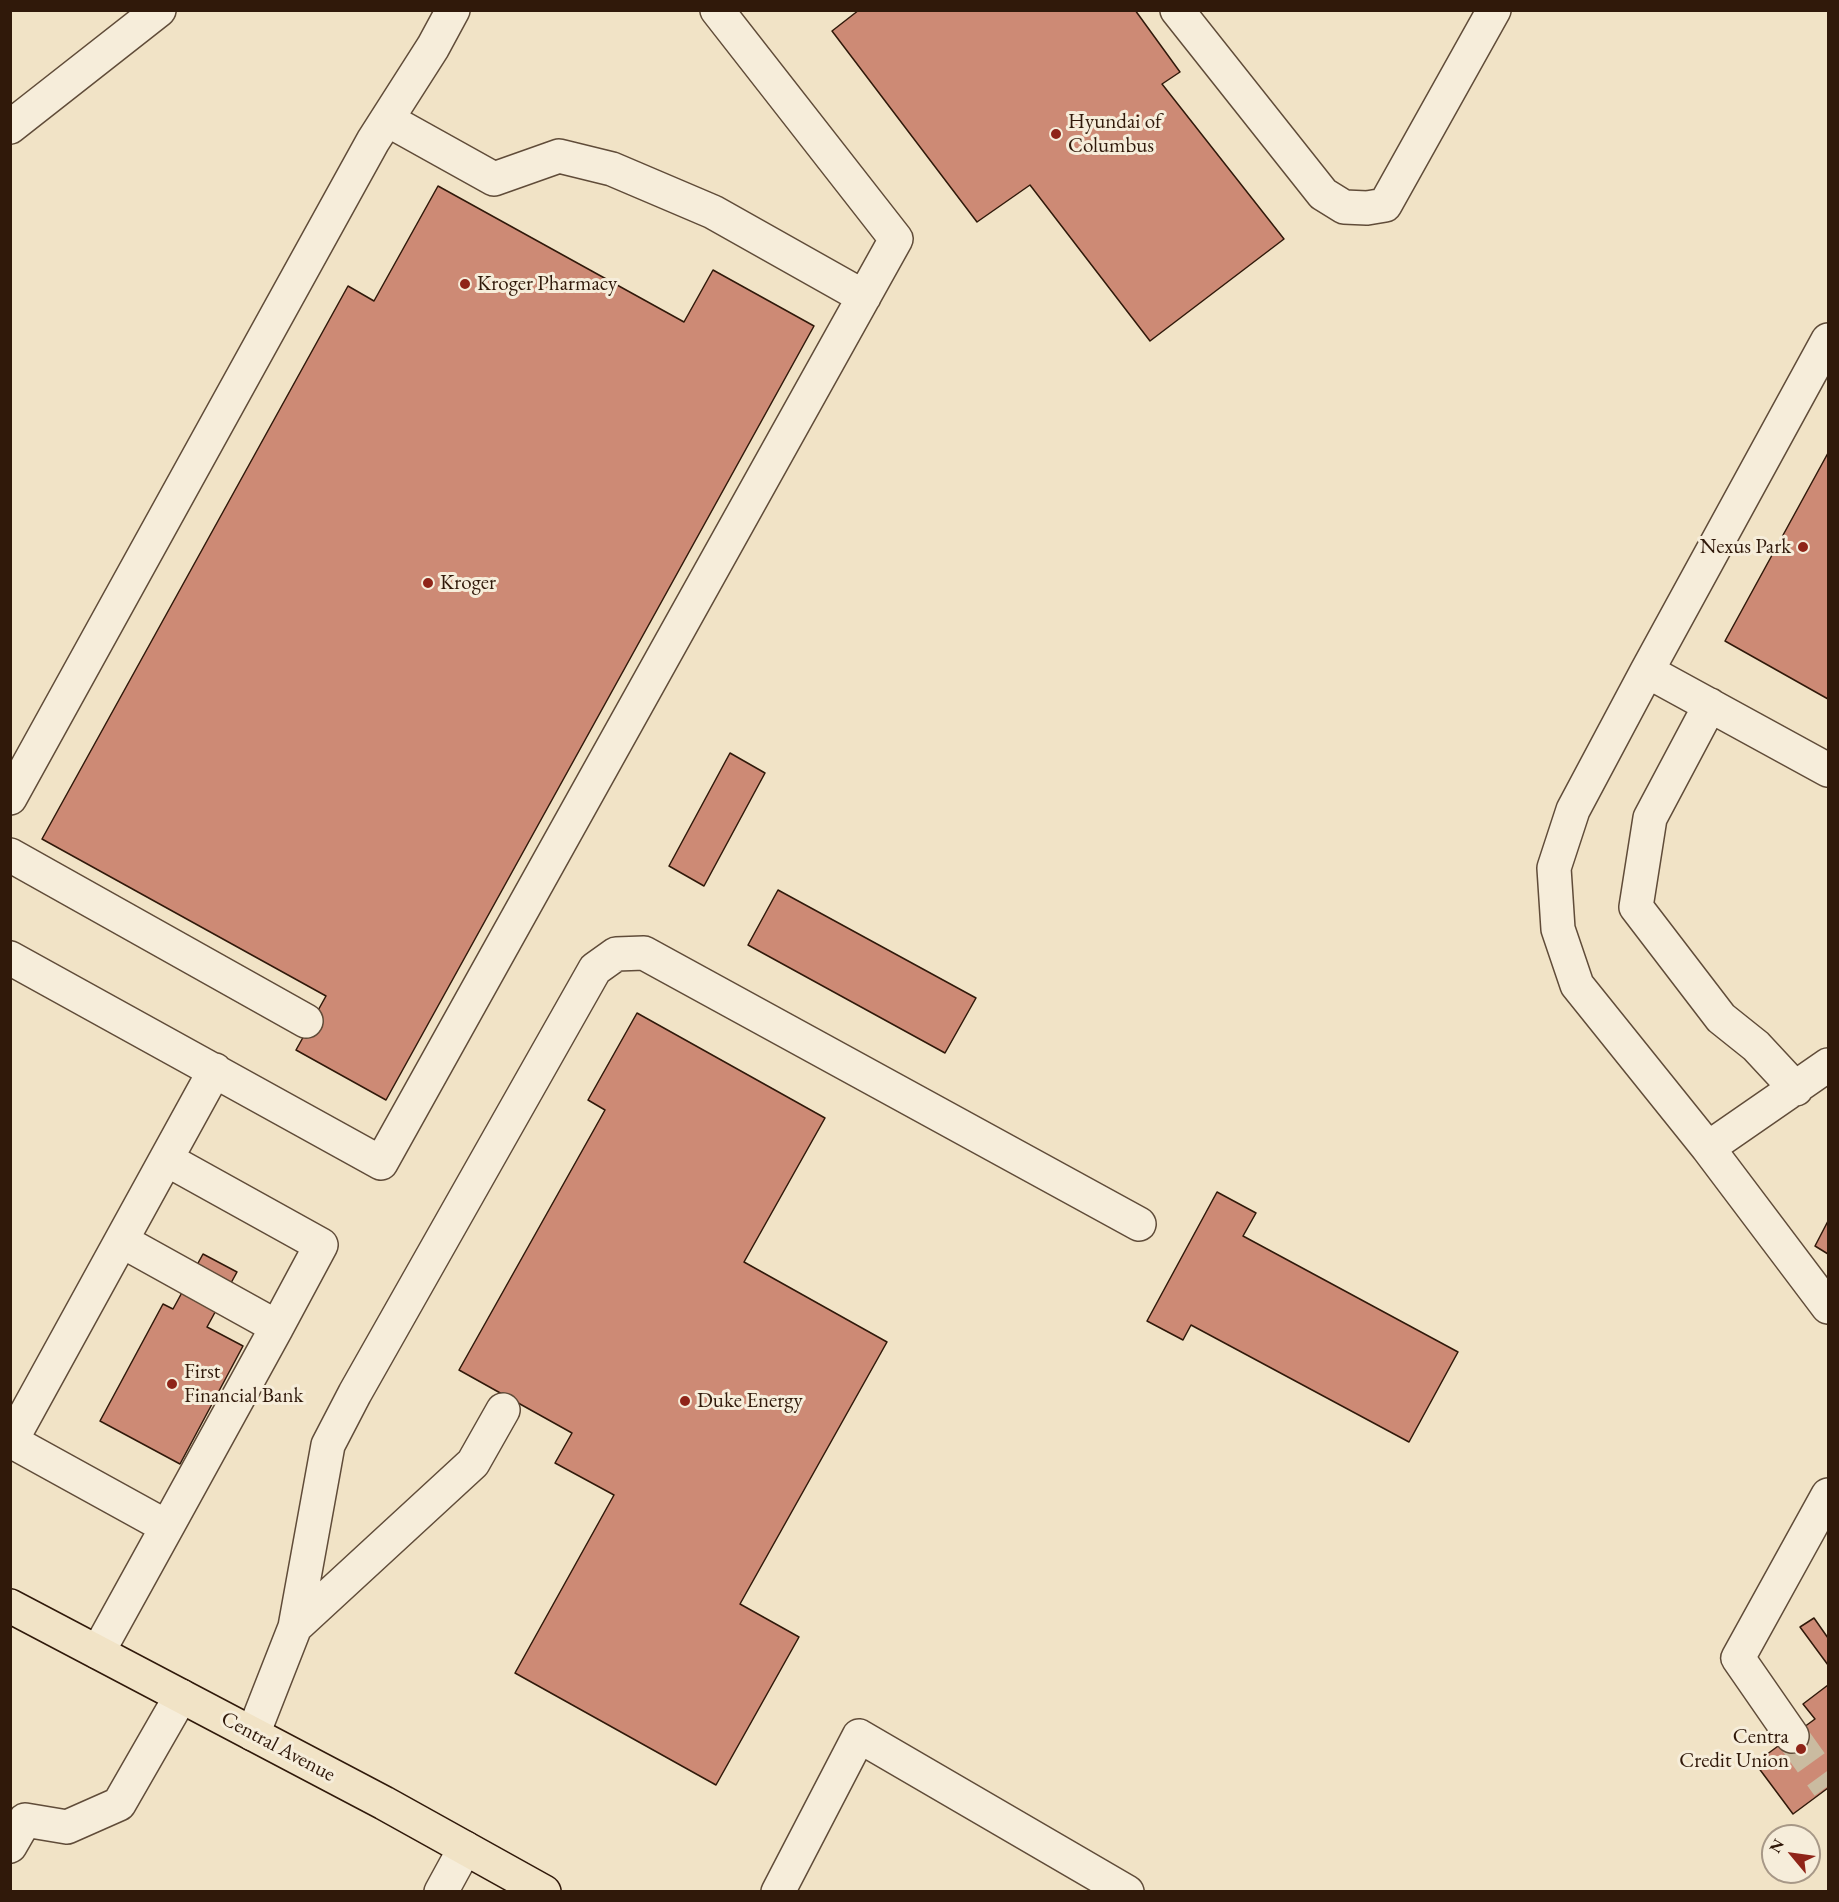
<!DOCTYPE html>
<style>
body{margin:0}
#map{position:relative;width:1839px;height:1902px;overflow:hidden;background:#f1e3c6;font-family:"EB Garamond",serif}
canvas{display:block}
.frame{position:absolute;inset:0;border:12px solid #30190a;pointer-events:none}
.north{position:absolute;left:1761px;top:1824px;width:60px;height:60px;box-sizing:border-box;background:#f6edda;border:2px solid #a79887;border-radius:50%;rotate:299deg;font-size:16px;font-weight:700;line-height:24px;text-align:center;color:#30190a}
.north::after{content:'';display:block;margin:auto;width:21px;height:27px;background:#8f2418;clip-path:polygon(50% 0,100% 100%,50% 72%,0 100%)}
</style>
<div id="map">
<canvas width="1839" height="1902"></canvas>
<div class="frame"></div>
<div class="north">N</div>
</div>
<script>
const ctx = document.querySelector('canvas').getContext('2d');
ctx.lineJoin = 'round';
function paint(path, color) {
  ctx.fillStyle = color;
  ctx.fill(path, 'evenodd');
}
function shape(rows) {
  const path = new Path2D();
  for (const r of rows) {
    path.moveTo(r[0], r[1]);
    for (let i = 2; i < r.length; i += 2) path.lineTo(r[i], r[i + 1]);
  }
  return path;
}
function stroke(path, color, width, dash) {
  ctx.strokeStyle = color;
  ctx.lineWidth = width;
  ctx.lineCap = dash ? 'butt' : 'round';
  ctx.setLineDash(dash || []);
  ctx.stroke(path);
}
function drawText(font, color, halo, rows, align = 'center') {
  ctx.font = font + ' "EB Garamond",serif';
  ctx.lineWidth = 6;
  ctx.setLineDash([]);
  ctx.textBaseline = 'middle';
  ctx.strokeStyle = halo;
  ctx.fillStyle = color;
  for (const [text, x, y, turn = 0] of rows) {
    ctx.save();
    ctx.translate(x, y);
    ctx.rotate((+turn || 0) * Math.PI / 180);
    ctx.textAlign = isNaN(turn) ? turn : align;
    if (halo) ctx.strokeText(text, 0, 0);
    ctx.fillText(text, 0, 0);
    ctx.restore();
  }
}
const building = shape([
 [859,10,1135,10,1180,72,1162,84,1284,239,1150,341,1030,185,977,222,832,31,859,10],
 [438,186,684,322,713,270,814,326,386,1100,296,1050,326,996,42,839,348,286,374,301,438,186],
 [1828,453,1828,699,1725,641,1828,453],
 [730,753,765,773,704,886,669,866,730,753],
 [778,890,976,998,945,1053,748,945,778,890],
 [637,1013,825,1118,744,1262,887,1342,740,1604,799,1637,716,1785,515,1673,614,1495,555,1463,572,1433,459,1370,605,1110,588,1100,637,1013],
 [1217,1192,1256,1213,1243,1236,1458,1352,1409,1442,1191,1325,1183,1340,1147,1321,1217,1192],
 [1828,1221,1828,1254,1815,1246,1828,1221],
 [203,1254,237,1272,207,1327,243,1346,180,1464,100,1421,163,1304,173,1309,203,1254],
 [1814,1618,1828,1638,1828,1665,1800,1627,1814,1618],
 [1828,1685,1828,1788,1793,1814,1755,1763,1815,1719,1803,1704,1828,1685]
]);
paint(building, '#cd8a75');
stroke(building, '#30190a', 1.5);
stroke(shape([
 [1792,1736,1828,1786]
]), '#cabba0', 33, [33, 16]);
const minor = shape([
 [1177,10,1323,194,1344,207,1367,208,1385,205,1494,10],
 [388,120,494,179,559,156,612,169,713,212,864,297],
 [10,127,159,10],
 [1828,340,1647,671,1573,810,1554,868,1558,929,1577,985,1708,1148,1828,1307],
 [1647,671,1828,770],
 [1710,705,1650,818,1636,907,1721,1018,1756,1046,1796,1089],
 [10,798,373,141,433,47,453,10],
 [10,855,306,1021],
 [10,958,381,1163,896,239,717,10],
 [1708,1148,1828,1065],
 [166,1159,321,1245,277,1327],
 [122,1241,277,1327,167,1527],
 [295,1627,473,1463,503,1410],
 [98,1652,167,1527,11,1441,215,1070],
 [253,1734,295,1627,328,1445,355,1393,595,969,616,954,644,953,1139,1224],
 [1792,1736,1738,1658,1828,1495],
 [10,1846,25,1820,67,1827,119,1804,181,1696],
 [441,1892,465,1848],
 [778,1892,859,1736,1127,1892]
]);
const major = shape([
 [10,1606,384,1803,544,1892]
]);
stroke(minor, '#604c39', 36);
stroke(major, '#30190a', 36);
stroke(minor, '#f6edda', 33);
stroke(major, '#f1e3c6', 33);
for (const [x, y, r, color] of [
 [1056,134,6,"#8f2418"],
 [465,284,6,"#8f2418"],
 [1803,547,6,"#8f2418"],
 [428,583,6,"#8f2418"],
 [172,1384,6,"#8f2418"],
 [685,1401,6,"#8f2418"],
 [1801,1749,6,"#8f2418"]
]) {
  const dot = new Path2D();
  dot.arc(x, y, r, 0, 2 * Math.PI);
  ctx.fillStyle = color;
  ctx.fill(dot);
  stroke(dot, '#f6edda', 2);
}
drawText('21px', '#30190a', '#f6edda', [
 ["Hyundai of",1068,122],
 ["Columbus",1068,146],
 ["Kroger Pharmacy",477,284],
 ["Nexus Park",1791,547,"right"],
 ["Kroger",440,583],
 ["First",184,1372],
 ["Financial Bank",184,1396],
 ["Duke Energy",697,1401],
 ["Centra",1789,1737,"right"],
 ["Credit Union",1789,1761,"right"]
], 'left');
drawText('21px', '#30190a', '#f6edda', [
 ["Central Avenue",278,1747,28]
]);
</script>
